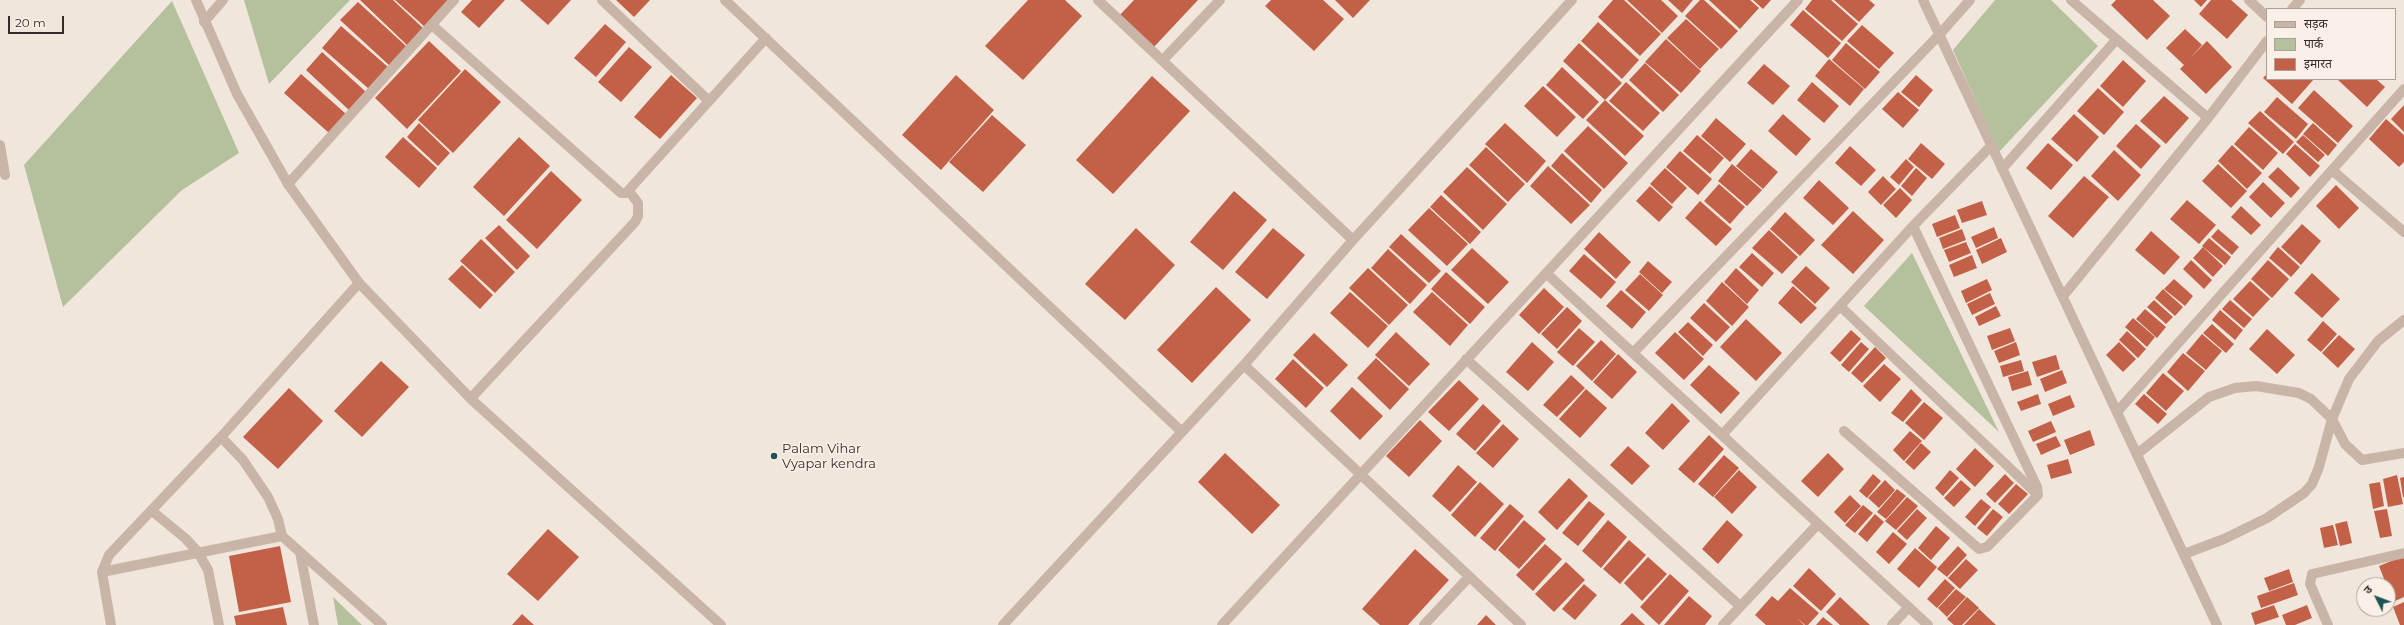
<!DOCTYPE html>
<meta charset="utf-8">
<style>
body{margin:0}
#map{position:relative;width:2404px;height:625px;overflow:hidden;background:#f1e6db;font-family:Montserrat,"Noto Sans Devanagari",sans-serif}
canvas{display:block}
.legend{position:absolute;left:2266px;top:8px;width:130px;height:72px;box-sizing:border-box;background:#f9f0e7;border:1px solid #aba19b;margin:0;padding:5px 7px;list-style:none;font-size:12px;color:#352b28}
.legend li{display:flex;align-items:center;gap:8px;height:20px}
.legend b{width:20px;border:1px solid #aba19b}
.north{position:absolute;left:2356px;top:577px;width:40px;height:40px;box-sizing:border-box;background:#f9f0e7;border:1px solid #aba19b;border-radius:50%;rotate:312deg;font-size:11px;font-weight:700;line-height:16px;text-align:center;color:#352b28}
.north::after{content:'';display:block;margin:auto;width:14px;height:18px;background:#1e5456;clip-path:polygon(50% 0,100% 100%,50% 72%,0 100%)}
.scale{position:absolute;left:8px;top:16px;width:56px;height:18px;box-sizing:border-box;border:2px solid #352b28;border-top:0;padding-left:5px;font-size:12px;line-height:14px;white-space:nowrap;color:#352b28;-webkit-text-stroke:3px #f9f0e7;paint-order:stroke}
</style>
<div id="map">
<canvas width="2404" height="625"></canvas>
<ul class="legend">
<li><b style="height:5px;background:#c9b5a7"></b>सड़क</li>
<li><b style="height:11px;background:#b5c09c"></b>पार्क</li>
<li><b style="height:11px;background:#c26148"></b>इमारत</li>
</ul>
<div class="north">उ</div>
<div class="scale">20 m</div>
</div>
<script>
const ctx = document.querySelector('canvas').getContext('2d');
ctx.lineJoin = 'round';
function paint(path, color) {
  ctx.fillStyle = color;
  ctx.fill(path, 'evenodd');
}
function shape(rows) {
  const path = new Path2D();
  for (const r of rows) {
    path.moveTo(r[0], r[1]);
    for (let i = 2; i < r.length; i += 2) path.lineTo(r[i], r[i + 1]);
  }
  return path;
}
function stroke(path, color, width, dash) {
  ctx.strokeStyle = color;
  ctx.lineWidth = width;
  ctx.lineCap = dash ? 'butt' : 'round';
  ctx.setLineDash(dash || []);
  ctx.stroke(path);
}
function drawText(font, color, halo, rows, align = 'center') {
  ctx.font = font + ' Montserrat,sans-serif';
  ctx.lineWidth = 3;
  ctx.setLineDash([]);
  ctx.textBaseline = 'middle';
  ctx.strokeStyle = halo;
  ctx.fillStyle = color;
  for (const [text, x, y, turn = 0] of rows) {
    ctx.save();
    ctx.translate(x, y);
    ctx.rotate((+turn || 0) * Math.PI / 180);
    ctx.textAlign = isNaN(turn) ? turn : align;
    if (halo) ctx.strokeText(text, 0, 0);
    ctx.fillText(text, 0, 0);
    ctx.restore();
  }
}
paint(shape([
 [244,0,350,0,269,84],
 [1995,0,2051,0,2098,46,1999,152,1953,50],
 [172,1,239,153,182,190,63,307,24,165],
 [1912,253,1999,432,1864,306],
 [333,597,362,625,338,625]
]), '#b5c09c');
paint(shape([
 [360,0,393,0,424,29,408,46],
 [395,0,451,0,426,28],
 [472,0,505,0,479,28,461,12],
 [520,0,571,0,548,25],
 [616,0,650,0,634,17],
 [1028,0,1065,0,1082,16,1023,80,985,46],
 [1134,0,1198,0,1153,48,1119,16],
 [1271,0,1323,0,1344,19,1314,51,1265,6],
 [1335,0,1370,0,1353,18],
 [1613,0,1624,0,1661,34,1640,56,1598,17],
 [1627,0,1661,0,1678,16,1662,33],
 [1668,0,1693,0,1682,13],
 [1700,0,1704,0,1738,31,1721,49,1685,16],
 [1709,0,1750,0,1759,8,1740,29],
 [1753,0,1771,0,1763,9],
 [1812,0,1831,0,1858,24,1842,41,1805,9],
 [1834,0,1869,0,1875,5,1859,22],
 [2116,0,2153,0,2170,16,2147,40,2111,5],
 [2194,0,2207,0,2201,7],
 [2211,0,2231,0,2248,15,2227,39,2199,14],
 [358,2,407,47,390,66,340,20],
 [1803,10,1841,43,1828,58,1790,25],
 [1686,19,1719,49,1700,69,1667,38],
 [1598,22,1639,60,1622,79,1581,41],
 [605,24,626,42,596,77,574,58],
 [1862,25,1894,53,1879,69,1847,41],
 [341,26,388,67,369,89,322,48],
 [2185,29,2202,45,2190,58,2207,41,2232,67,2206,94,2180,69,2184,65,2166,48],
 [1666,39,1701,71,1681,93,1645,62],
 [429,41,461,71,407,129,375,98],
 [1579,43,1622,83,1605,100,1563,61],
 [1846,43,1880,72,1865,89,1832,60],
 [629,47,652,67,621,102,598,82],
 [322,52,366,92,349,110,306,70],
 [1829,59,1864,89,1850,106,1815,76],
 [2123,60,2146,81,2123,107,2100,86],
 [1645,63,1679,95,1663,112,1629,80],
 [1764,64,1790,86,1773,105,1747,83],
 [1562,67,1599,102,1583,119,1546,85],
 [465,69,501,102,453,153,418,120],
 [301,74,346,114,329,133,284,93],
 [2267,74,2267,79,2314,79,2292,104,2263,78],
 [671,75,697,98,660,139,634,117],
 [956,75,994,110,941,170,902,135],
 [1916,75,1933,90,1919,107,1901,92],
 [1152,76,1190,111,1113,194,1076,160],
 [2337,79,2376,79,2385,87,2367,107],
 [1626,82,1660,113,1643,131,1609,101],
 [1812,82,1839,106,1824,123,1797,100],
 [1543,86,1576,117,1557,137,1524,106],
 [2098,88,2124,112,2104,135,2077,111],
 [2314,90,2353,126,2338,143,2298,108],
 [1898,92,1919,110,1903,128,1882,109],
 [2164,96,2189,118,2166,144,2140,121],
 [2277,97,2308,124,2296,139,2264,112],
 [1605,100,1644,136,1625,156,1586,120],
 [2404,105,2404,132,2391,119],
 [2260,111,2294,142,2283,154,2248,123],
 [1783,114,1811,139,1796,156,1768,131],
 [2074,114,2099,137,2077,162,2051,139],
 [992,115,1026,145,983,192,949,162],
 [1716,118,1746,144,1730,162,1701,136],
 [2386,119,2404,135,2404,162,2399,167,2369,139],
 [419,123,450,153,438,166,407,137],
 [1505,123,1546,161,1527,183,1485,144],
 [2313,123,2337,145,2328,156,2303,134],
 [2136,124,2161,146,2141,169,2116,146],
 [1588,126,1628,163,1604,189,1564,151],
 [2249,127,2278,153,2263,170,2234,144],
 [1697,135,1724,158,1710,174,1683,151],
 [2303,135,2325,155,2318,162,2296,142],
 [403,137,437,168,419,188,385,157],
 [519,137,550,166,504,216,473,187],
 [1921,143,1945,164,1932,179,1908,159],
 [2048,143,2073,165,2051,190,2026,168],
 [2295,144,2320,166,2310,177,2286,154],
 [2232,145,2262,173,2247,189,2218,161],
 [1850,146,1876,170,1861,186,1835,163],
 [1486,147,1525,184,1508,202,1469,165],
 [1751,149,1778,172,1763,189,1736,166],
 [2114,150,2141,175,2118,201,2091,176],
 [1680,151,1712,179,1698,195,1666,167],
 [1562,153,1602,190,1591,203,1551,166],
 [1906,159,1914,167,1899,185,1890,177],
 [1732,164,1762,190,1747,206,1718,181],
 [2218,164,2247,191,2231,208,2202,181],
 [1548,166,1590,205,1571,224,1530,186],
 [1467,167,1507,204,1483,230,1443,192],
 [2278,167,2300,188,2291,198,2268,177],
 [1665,168,1687,188,1672,204,1650,184],
 [1916,168,1927,178,1912,196,1901,186],
 [551,171,582,200,537,249,506,220],
 [1883,176,1896,189,1881,205,1868,192],
 [2084,176,2109,197,2073,238,2048,216],
 [1819,180,1849,208,1833,225,1803,198],
 [2263,182,2285,203,2271,218,2249,197],
 [1719,184,1745,207,1730,224,1704,201],
 [2336,185,2359,208,2339,229,2316,206],
 [1650,186,1673,207,1659,222,1636,201],
 [1900,188,1912,200,1896,218,1883,205],
 [1234,191,1267,220,1223,270,1190,242],
 [1441,195,1481,232,1470,244,1430,207],
 [2187,200,2216,225,2199,244,2170,219],
 [1700,201,1732,229,1716,246,1685,218],
 [1982,201,1987,215,1962,223,1957,210],
 [2241,206,2261,225,2251,235,2231,217],
 [1429,208,1468,244,1447,266,1408,230],
 [1853,211,1884,240,1853,274,1821,245],
 [1785,212,1815,240,1800,256,1770,229],
 [1955,215,1960,228,1937,237,1932,224],
 [2302,224,2321,241,2301,265,2281,247],
 [499,225,530,256,517,270,485,238],
 [1994,227,1998,238,1976,248,1971,237],
 [1136,228,1175,265,1125,320,1085,284],
 [1273,228,1305,255,1267,299,1235,272],
 [1962,229,1966,240,1943,249,1939,238],
 [2218,229,2239,247,2232,255,2211,237],
 [1769,230,1798,257,1782,274,1752,248],
 [2151,231,2180,257,2164,275,2135,250],
 [1599,232,1631,262,1616,279,1584,249],
 [1401,234,1441,271,1429,283,1389,247],
 [2001,238,2007,252,1982,264,1976,250],
 [2209,238,2231,257,2225,265,2202,246],
 [481,239,515,272,495,293,460,261],
 [1966,242,1971,253,1949,262,1944,250],
 [2203,247,2223,266,2213,277,2193,258],
 [2278,247,2300,267,2291,277,2269,258],
 [1472,248,1509,282,1488,304,1451,270],
 [1388,249,1427,285,1410,304,1371,268],
 [1752,253,1774,273,1762,287,1739,267],
 [1584,254,1616,282,1601,299,1569,271],
 [1972,255,1977,268,1954,277,1949,265],
 [2191,260,2212,280,2204,289,2183,269],
 [2268,260,2289,279,2272,298,2251,279],
 [1648,261,1672,282,1662,293,1639,272],
 [462,265,493,295,480,309,448,279],
 [1806,266,1830,288,1815,304,1791,282],
 [1368,268,1408,305,1389,325,1349,288],
 [1736,268,1759,290,1747,304,1724,282],
 [1446,272,1485,307,1470,324,1431,289],
 [2312,273,2340,299,2322,318,2294,293],
 [1640,274,1663,295,1649,311,1625,290],
 [1987,279,1992,290,1966,303,1961,291],
 [2174,279,2193,296,2185,306,2164,289],
 [2250,281,2270,299,2253,317,2233,299],
 [1722,282,1749,307,1732,326,1706,301],
 [1793,286,1817,308,1801,324,1778,303],
 [1216,287,1251,320,1192,383,1157,350],
 [1544,288,1564,307,1539,334,1519,315],
 [2163,289,2183,307,2175,316,2155,298],
 [1621,290,1646,312,1632,329,1606,306],
 [1350,292,1388,326,1368,348,1330,313],
 [1432,292,1468,325,1450,346,1413,312],
 [1990,293,1995,304,1972,315,1967,304],
 [2154,300,2173,317,2166,324,2147,307],
 [2230,300,2252,319,2244,328,2222,309],
 [1704,303,1730,327,1716,342,1690,318],
 [1996,306,2001,316,1979,326,1975,317],
 [1567,307,1582,321,1557,349,1541,334],
 [2145,309,2166,327,2157,338,2136,319],
 [2220,310,2243,330,2235,340,2212,320],
 [2133,318,2155,337,2147,347,2125,327],
 [1746,319,1782,353,1756,381,1720,347],
 [2323,321,2337,334,2321,352,2307,340],
 [1688,322,1713,345,1703,356,1678,332],
 [2212,324,2234,344,2226,353,2203,333],
 [1579,328,1595,342,1573,366,1557,352],
 [2010,328,2015,341,1992,350,1987,336],
 [2267,329,2295,355,2277,374,2249,349],
 [1851,330,1861,339,1840,362,1830,353],
 [2127,331,2146,349,2138,358,2119,340],
 [1396,332,1430,364,1409,386,1375,355],
 [1675,332,1704,359,1684,380,1655,353],
 [1314,333,1348,365,1327,387,1293,355],
 [2202,334,2222,351,2206,370,2186,353],
 [2339,335,2355,349,2338,368,2322,353],
 [1601,340,1616,354,1592,381,1576,366],
 [1532,342,1554,362,1528,391,1506,372],
 [1861,342,1869,349,1849,372,1841,365],
 [2016,342,2020,355,1999,363,1994,351],
 [2119,342,2136,359,2123,372,2106,355],
 [1875,347,1886,358,1862,383,1851,373],
 [2183,353,2205,371,2188,391,2167,372],
 [1618,354,1637,372,1612,399,1593,382],
 [2056,355,2060,369,2037,377,2032,362],
 [1376,358,1409,389,1390,410,1357,378],
 [1293,359,1324,388,1306,408,1275,379],
 [2021,360,2024,371,2003,377,2000,366],
 [381,361,409,387,362,437,334,411],
 [1884,364,1901,379,1880,402,1863,386],
 [1709,365,1740,393,1721,414,1690,385],
 [2062,370,2067,383,2045,392,2040,379],
 [2028,371,2032,385,2012,391,2008,377],
 [2163,373,2184,391,2166,411,2146,393],
 [1571,375,1585,388,1557,417,1543,405],
 [1459,380,1479,399,1449,431,1428,412],
 [1352,387,1383,416,1360,440,1330,411],
 [289,388,323,421,278,469,243,437],
 [1586,389,1607,408,1580,438,1559,419],
 [1911,389,1922,400,1903,422,1891,413],
 [2038,394,2041,404,2021,411,2017,402],
 [2144,394,2167,414,2158,424,2135,404],
 [2070,395,2075,407,2053,416,2048,404],
 [1924,402,1943,418,1924,440,1905,423],
 [1672,403,1690,421,1663,450,1645,433],
 [1483,404,1501,421,1475,451,1456,434],
 [1420,420,1442,441,1409,477,1386,456],
 [2051,421,2056,432,2033,442,2028,431],
 [1503,424,1519,439,1493,468,1476,453],
 [2090,430,2095,445,2070,455,2064,440],
 [1910,431,1922,441,1904,461,1893,450],
 [1709,435,1724,449,1694,483,1678,469],
 [2056,436,2061,446,2041,455,2036,444],
 [1921,443,1931,452,1914,470,1905,462],
 [1628,446,1650,466,1632,485,1610,465],
 [1975,448,1994,466,1975,487,1956,469],
 [1225,453,1280,505,1252,534,1198,482],
 [1828,453,1844,469,1818,497,1801,481],
 [1724,455,1739,468,1713,497,1698,484],
 [2068,459,2072,473,2051,479,2047,465],
 [1458,465,1477,482,1450,512,1432,496],
 [1739,470,1757,487,1732,514,1714,497],
 [1950,470,1959,478,1943,496,1935,488],
 [1873,474,1881,481,1867,498,1859,491],
 [2005,474,2014,483,1995,503,1986,494],
 [2397,475,2403,504,2388,507,2383,479],
 [2404,477,2404,497,2403,497,2400,478],
 [1569,478,1588,496,1557,530,1538,512],
 [1885,480,1895,490,1879,508,1868,498],
 [1961,480,1971,489,1954,507,1944,498],
 [1480,482,1504,504,1475,537,1451,515],
 [2380,482,2384,506,2373,509,2369,484],
 [2016,484,2028,494,2009,514,1998,504],
 [1897,489,1906,496,1886,519,1877,512],
 [1850,495,1861,506,1845,523,1834,512],
 [1907,497,1918,506,1896,530,1885,521],
 [1981,499,1991,507,1975,526,1965,517],
 [1589,501,1605,514,1578,546,1562,533],
 [1510,504,1524,516,1495,551,1480,538],
 [1863,505,1873,513,1855,533,1845,525],
 [1917,509,1927,518,1907,540,1897,531],
 [1993,509,2003,517,1987,536,1977,528],
 [2387,509,2392,536,2380,538,2374,511],
 [1875,514,1884,522,1867,542,1858,534],
 [1524,520,1546,539,1519,569,1498,550],
 [1608,520,1627,537,1601,568,1582,551],
 [1727,520,1743,535,1718,564,1702,549],
 [2347,521,2352,543,2340,546,2335,524],
 [2333,525,2338,545,2324,548,2320,528],
 [1936,526,1950,538,1931,560,1918,548],
 [548,529,579,557,538,601,507,574],
 [1893,532,1907,544,1889,564,1876,552],
 [1629,540,1646,555,1620,584,1603,569],
 [1545,544,1562,559,1533,591,1516,575],
 [280,546,291,602,239,612,229,556],
 [1958,546,1967,555,1947,577,1937,569],
 [1915,548,1937,567,1919,588,1897,569],
 [1415,549,1449,580,1408,625,1380,625,1362,609],
 [2404,556,2404,597,2393,602,2379,566],
 [1648,557,1667,574,1642,601,1624,583],
 [1966,559,1978,570,1960,589,1948,578],
 [1566,562,1585,580,1554,612,1535,594],
 [1809,568,1836,594,1821,611,1793,586],
 [2289,569,2293,582,2269,591,2264,578],
 [1670,574,1689,591,1659,625,1640,607],
 [1945,579,1955,588,1937,608,1927,599],
 [2294,583,2298,595,2261,608,2257,596],
 [1584,584,1597,595,1575,620,1562,609],
 [1790,588,1819,613,1808,625,1805,625,1797,618,1804,625,1766,625,1755,615,1772,596,1778,601],
 [1956,589,1966,597,1947,617,1938,608],
 [1689,596,1712,616,1705,625,1664,625],
 [1840,597,1870,625,1840,625,1826,612],
 [1967,597,1979,608,1962,625,1954,625,1947,619],
 [2404,602,2404,625,2400,625,2393,607],
 [2274,605,2279,617,2255,625,2251,613],
 [2307,605,2312,618,2295,625,2286,625,2282,615],
 [283,607,287,625,236,625,234,616],
 [1979,609,1996,625,1964,625],
 [1632,613,1645,625,1620,625],
 [522,614,534,625,512,625],
 [1486,615,1496,625,1477,625],
 [1823,617,1833,625,1816,625]
]), '#c26148');
stroke(shape([
 [602,0,709,101],
 [725,0,1182,432],
 [1098,0,1353,240],
 [1923,0,2217,625],
 [2071,0,2208,118],
 [2249,0,2267,17],
 [2292,9,2300,0],
 [204,22,223,0],
 [432,25,621,193,626,193,766,38],
 [1163,60,1220,0],
 [0,145,5,175],
 [2002,169,2116,40],
 [2332,170,2404,232],
 [288,184,454,0],
 [1546,273,1928,625],
 [2063,296,2208,118,2267,41],
 [1840,306,2038,495],
 [1633,353,1939,35,1970,0],
 [1466,359,1740,606],
 [1244,365,1521,625],
 [471,398,635,222,638,216,638,203,629,191],
 [2117,412,2404,89],
 [1844,431,1979,549,1987,547,2038,495,2037,487,1913,226],
 [1722,435,1913,226,1991,146],
 [221,437,243,460,268,497,278,519,282,536,382,625],
 [2137,454,2209,397,2235,388,2256,386,2299,393,2311,399,2332,419,2345,444,2362,460,2404,453],
 [152,511,185,538,198,552,208,570,219,625],
 [300,552,314,625],
 [2184,554,2224,539,2267,518,2304,493,2312,484,2319,467,2332,419,2349,379,2378,341,2404,320],
 [102,572,282,536],
 [111,625,102,572,109,555,221,437,359,283],
 [1003,625,1244,365,1353,240,1572,0],
 [1222,625,1798,0],
 [1424,625,1469,577],
 [1723,625,1818,524],
 [1892,625,1909,607],
 [2328,625,2310,584,2312,574,2404,553]
]), '#c9b5a7', 10);
stroke(shape([
 [196,0,237,94,288,184,359,283,472,400,721,625]
]), '#c9b5a7', 10);
for (const [x, y, r, color] of [
 [774,456,4,"#1e5456"]
]) {
  const dot = new Path2D();
  dot.arc(x, y, r, 0, 2 * Math.PI);
  ctx.fillStyle = color;
  ctx.fill(dot);
  stroke(dot, '#f9f0e7', 1.5);
}
drawText('13px', '#352b28', '#f9f0e7', [
 ["Palam Vihar",782,449],
 ["Vyapar kendra",782,464]
], 'left');
</script>
